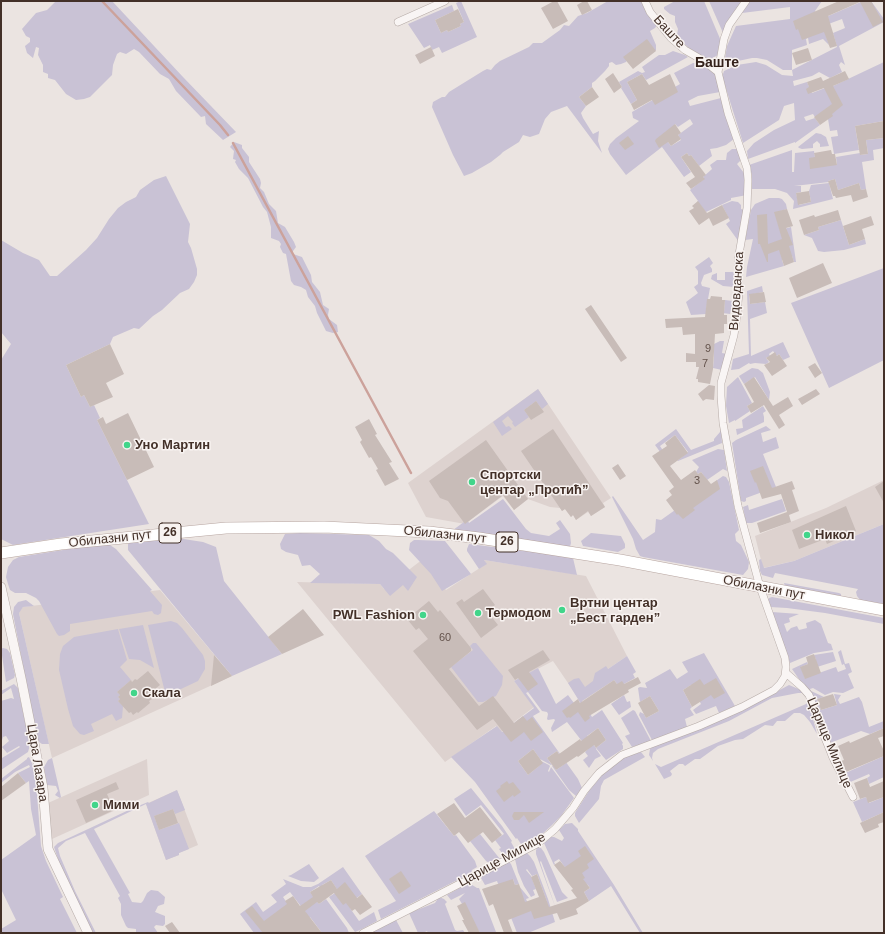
<!DOCTYPE html>
<meta charset="utf-8">
<style>
body{margin:0}
#map{position:relative;width:885px;height:934px;overflow:hidden;background:#ebe4e1;font-family:Helvetica,sans-serif}
canvas{display:block}
.frame{position:absolute;inset:0;border:2px solid #433028;pointer-events:none}
</style>
<div id="map">
<canvas width="885" height="934"></canvas>
<div class="frame"></div>
</div>
<script>
const ctx = document.querySelector('canvas').getContext('2d');
ctx.lineJoin = 'round';
function paint(path, color) {
  ctx.fillStyle = color;
  ctx.fill(path, 'evenodd');
}
function shape(rows) {
  const path = new Path2D();
  for (const r of rows) {
    path.moveTo(r[0], r[1]);
    for (let i = 2; i < r.length; i += 2) path.lineTo(r[i], r[i + 1]);
  }
  return path;
}
function stroke(path, color, width, dash) {
  ctx.strokeStyle = color;
  ctx.lineWidth = width;
  ctx.lineCap = dash ? 'butt' : 'round';
  ctx.setLineDash(dash || []);
  ctx.stroke(path);
}
function drawText(font, color, halo, rows, align = 'center') {
  ctx.font = font + ' Helvetica,sans-serif';
  ctx.lineWidth = 3;
  ctx.setLineDash([]);
  ctx.textBaseline = 'middle';
  ctx.strokeStyle = halo;
  ctx.fillStyle = color;
  for (const [text, x, y, turn = 0] of rows) {
    ctx.save();
    ctx.translate(x, y);
    ctx.rotate((+turn || 0) * Math.PI / 180);
    ctx.textAlign = isNaN(turn) ? turn : align;
    if (halo) ctx.strokeText(text, 0, 0);
    ctx.fillText(text, 0, 0);
    ctx.restore();
  }
}
paint(shape([
 [538,389,611,498,603,503,605,507,591,516,588,512,576,520,573,515,571,517,565,509,562,511,560,508,550,507,528,499,514,510,503,496,465,524,426,517,408,483],
 [884,480,884,524,794,561,763,568,755,536,826,508],
 [423,559,446,590,486,564,484,560,586,576,627,656,608,669,614,680,581,702,553,661,514,681,534,707,501,732,496,726,445,762,297,582,380,584,384,589],
 [160,590,232,676,52,758,19,613,20,610,23,607],
 [147,759,149,795,52,839,48,803],
 [177,790,198,845,179,853,179,855,166,860,146,804]
]), '#ddd2cf');
paint(shape([
 [56,1,112,1,183,77,236,132,223,140,206,124,205,116,201,117,176,91,169,79,160,74,139,52,134,49,126,54,120,52,117,54,113,65,112,75,90,97,84,99,76,100,66,94,55,80,48,78,48,74,43,72,43,65,38,55,39,48,36,47,33,58,27,53,25,46,30,42,30,38,26,36,22,29,36,13,47,10],
 [461,1,477,37,442,53,439,47,432,50,430,45,424,48,408,24,452,5,454,11,435,20,441,33,447,30,448,32,461,26,460,24,464,22,456,3],
 [608,1,641,1,657,25,655,28,650,31,656,45,656,50,654,52,630,56,626,62,621,64,616,65,612,62,609,63,609,66,605,71,595,81,592,83,592,87,579,97,586,106,581,113,583,118,593,134,599,131,598,141,602,153,567,106,551,112,545,119,539,134,530,137,523,135,519,142,503,152,500,155,491,162,472,173,464,176,453,155,432,107,433,102,442,97,445,97,449,92,483,71,487,69,491,70,495,65,500,61,529,47,533,43,542,43,560,30,564,25,569,26,578,16,587,13],
 [675,1,704,1,721,41,718,55,709,60,690,49,682,42,677,35,678,29,675,22,675,16,670,14,664,9,664,7],
 [709,1,743,1,724,35],
 [750,1,822,1,815,11,819,20,863,1,871,1,884,19,884,22,839,46,845,65,841,62,839,65,842,72,830,78,819,72,812,76,793,81,794,86,807,82,812,93,825,88,829,88,884,62,884,121,855,126,859,150,834,154,831,137,838,136,837,130,830,131,828,119,815,117,813,114,804,117,806,121,815,118,820,125,795,143,795,142,748,159,747,151,754,143,774,130,795,120,794,103,784,106,779,120,743,143,723,79,723,74,724,71,737,65,756,62,766,65,782,75,793,76,792,70,783,70,767,60,757,58,752,58,724,64,727,46,736,26,790,19,790,7,742,13],
 [842,19,845,28,833,33,837,47,792,70,792,50,807,45,806,39,808,38,809,44,823,39,829,45,823,26],
 [673,51,685,55,688,57,646,80,642,74,627,82,637,100,631,104,621,88,622,87,619,82,638,71,642,73,645,72,642,67,659,55,665,55],
 [693,63,698,63,716,73,720,92,698,96,688,101,690,106,721,98,734,139,726,145,717,148,710,149,712,156,699,166,691,155,689,156,687,153,681,157,691,172,684,177,662,147,626,175,610,154,608,149,610,144,616,138,639,121,633,118,632,112,680,84,674,73],
 [690,119,693,124,678,135,681,140,671,146,668,142,675,124,678,127],
 [816,133,821,134,826,137,829,146,820,147,820,144,817,141,813,144,813,148,802,149,799,148,798,147],
 [884,138,884,148,873,150,874,160,862,162,866,189,861,190,859,183,838,190,835,179,828,181,829,182,794,186,801,186,801,192,796,193,799,205,811,202,809,191,811,185,829,183,833,199,793,209,794,201,787,193,775,189,752,189,752,175,749,165,792,150,792,172,794,172,795,153,814,151,815,157,837,165,836,157,860,153,860,155,868,154,866,140],
 [234,142,242,145,242,148,249,157,249,162,260,179,261,183,260,188,264,192,269,204,276,211,278,223,285,227,294,242,296,247,293,251,293,254,302,257,311,275,312,282,320,292,323,305,329,309,328,315,329,319,337,325,338,332,333,333,326,331,317,313,315,306,308,297,306,290,301,287,294,285,291,281,286,254,283,253,280,247,281,244,279,241,271,238,271,227,267,212,263,207,248,178,239,169,235,162,236,160,233,159,234,151,230,147],
 [732,149,739,149,742,159,737,164,744,173,746,173,747,195,731,198,731,200,706,212,697,202,698,201,690,190,704,179,703,177,712,169,710,165,717,160,726,160,727,153],
 [166,176,190,224,188,242,191,248,197,269,197,275,194,282,189,289,180,293,162,310,153,316,139,329,134,328,113,337,110,344,66,365,81,397,84,395,90,407,94,405,100,418,97,420,149,524,13,545,1,539,1,360,11,344,1,332,1,240,23,253,39,260,50,276,57,276,86,250,97,238,109,219,118,208,126,202,136,197,140,190,154,180],
 [769,198,779,198,782,199,786,204,787,209,775,213,780,230,791,227,796,262,794,262,792,256,782,260,784,266,746,277,747,267,753,239,745,240,751,210,755,204],
 [732,201,738,202,741,205,741,209,744,210,739,242,726,224,730,221,722,205],
 [841,220,849,245,865,239,866,244,844,250,824,252,818,251,812,238,804,235,819,230,818,227],
 [709,257,713,263,710,266,712,269,712,272,704,275,701,283,702,286,710,288,706,310,724,312,725,300,733,301,730,314,707,311,706,314,691,315,686,302,698,293,694,287,698,284,698,271,695,267],
 [884,268,884,360,829,388,791,303],
 [725,272,734,272,734,287,723,286,711,279,712,275,717,273,717,280,725,280],
 [762,286,763,292,749,295,750,304,765,302,767,313,750,319,751,356,783,342,790,357,783,360,779,354,777,356,773,351,769,354,770,356,766,358,769,362,766,364,755,363,750,364,749,363,739,369,731,370,733,359,749,354,747,291],
 [720,341,724,341,722,353,727,354,722,370,713,368,714,357,696,357,714,357,714,344],
 [752,368,758,369,763,373,770,392,769,400,755,377,744,384,739,376],
 [738,377,752,403,747,406,750,411,735,421,735,420,729,423,726,406,727,387],
 [538,389,548,404,542,409,536,401,524,410,529,417,515,427,512,423,513,422,508,416,502,421,506,427,509,426,512,429,502,436,493,422],
 [763,406,766,411,763,413,764,417,764,422,737,435,736,429,743,428,742,420],
 [766,426,771,430,761,433,763,442,776,437,779,448,763,454,776,487,746,498,746,501,744,502,741,501,732,443,736,440],
 [721,428,722,443,678,461,677,461,688,452,675,435,660,446,670,461,669,464,655,445,676,429,691,450,714,441,714,439,720,432],
 [718,449,724,450,727,471,723,469,707,480,701,472,698,474,696,472,699,467,692,460],
 [494,452,503,495,468,521,469,523,503,499,526,529,531,533,549,536,560,529,556,523,560,520,570,534,571,543,570,547,453,530,464,522],
 [723,476,726,477,729,482,739,530,735,534,736,541,741,545,749,562,748,569,743,575,643,557,640,556,636,549,633,539,612,497,613,496,643,540,655,532,656,519,661,520],
 [782,499,786,511,752,523,746,523,743,507,748,505,749,510],
 [884,524,884,604,860,600,857,596,856,592,858,589,775,573,773,578,762,575,760,571,759,560,761,559,764,568,794,561],
 [300,533,369,535,379,541,386,549,393,553,417,577,408,591,403,585,390,596,380,584,310,583,320,574,310,565,302,566,298,555,286,552,281,549,280,544,285,534],
 [591,533,621,536,625,544,625,548,618,552,583,546,581,541],
 [177,538,203,542,216,547,224,581,282,654,232,676,128,550,128,544,131,541],
 [414,540,418,540,445,541,471,574,442,591,431,574,409,550,410,543],
 [107,543,116,549,152,590,150,591,162,605,161,613,158,615,154,614,152,611,70,624,70,631,64,635,59,636,57,634,39,601,36,598,26,593,15,593,10,590,8,584,6,577,8,567,13,560,19,557],
 [469,544,542,553,573,558,577,575,484,560,487,564,479,569,467,551,467,549],
 [784,583,839,593,841,594,841,596,785,586],
 [772,597,884,618,884,624,825,613,787,608,770,607,768,600,769,598],
 [26,600,34,606,23,607,19,613,49,744,42,744,39,742,37,738,13,614,14,607,18,602],
 [772,612,799,614,789,618,790,622,784,624,787,632,791,628,797,626,799,630,807,628,806,623,815,620,821,624,828,643,831,644,833,650,814,653,790,663],
 [171,621,177,623,182,628,203,655,205,661,205,669,198,681,166,696,148,625],
 [143,625,154,668,140,660,129,659,119,629],
 [118,629,127,660,120,667,131,680,117,692,120,695,118,697,120,699,118,701,123,706,122,718,116,721,112,714,91,724,94,731,84,735,80,734,73,726,68,709,59,670,60,654,63,646,74,637],
 [473,643,476,643,503,676,502,685,496,696,483,702,478,702,451,667,473,650,470,646],
 [3,648,7,649,10,653,15,675,14,678,6,682,1,649],
 [841,650,845,664,849,663,852,672,848,674,854,688,843,693,833,692,825,695,813,688,810,689,811,691,824,697,817,699,821,710,837,705,834,694,841,695,838,700,840,704,859,697,862,702,869,727,884,721,884,728,870,734,861,731,830,743,811,692,801,682,792,669,807,662,808,664,801,667,805,678,813,662,816,660,814,655,833,652,836,661,817,667,819,673,836,667,838,672,846,669,844,664,842,665,838,652],
 [704,653,735,706,719,713,716,706,696,714,693,710,701,704,691,685,683,690,692,707,690,709,694,715,685,719,687,727,652,740,639,715,640,712,644,714,646,718,659,711,650,696,640,702,638,688,640,687,647,688,645,683,670,669,677,679,688,672,682,662],
 [627,656,636,672,633,674,635,678,624,684,617,684,614,680,582,701,592,717,602,710,623,743,622,744,623,746,623,749,606,760,596,748,596,749,601,756,595,759,589,768,583,760,588,756,585,752,588,749,567,722,552,732,551,728,555,720,554,719,548,720,547,719,548,714,547,712,542,711,528,692,526,693,540,712,533,716,578,779,582,788,576,796,569,790,552,766,553,765,556,770,566,763,557,751,547,758,552,765,551,765,540,759,533,749,518,761,528,775,539,766,541,761,549,765,550,766,548,771,549,772,551,767,574,798,561,816,551,826,541,835,523,847,517,838,516,839,475,782,451,757,497,726,502,732,534,708,514,681,538,668,556,704,568,695,577,707,581,704,568,683,574,679,579,678,585,687,593,681,595,673,606,666,608,669],
 [598,728,606,740,596,748,587,736],
 [14,684,18,688,30,745,28,752,1,770,1,757,2,758,20,747,19,746,7,753,2,747,9,741,6,736,3,737,1,743,1,701,11,698,14,699,11,688,1,695,1,691],
 [789,685,801,690,807,697,802,693,798,693,772,698,729,721,658,749,653,753,652,758,653,761,649,755,650,749,652,747,737,713],
 [624,695,627,702,630,701,631,707,619,715,611,704],
 [808,700,817,734,810,722,804,715,800,713,794,713,785,721,777,721,773,726,765,725,743,739,735,740,718,746,700,759,695,759,685,766,683,764,679,764,670,771,672,774,671,776,664,779,655,764,661,767,806,704],
 [633,710,635,711,651,741,632,747,625,736,630,734,621,718],
 [641,752,645,757,604,780,601,786,599,799,579,823,575,816,575,813,589,791,602,775,615,763,628,756],
 [884,756,884,777,869,784,867,778,870,776,869,774,848,783,843,774],
 [29,757,34,767,36,782,41,846,46,861,63,897,60,899,77,933,1,933,1,929,16,920,1,889,1,860,36,835,31,809,29,781,26,783,18,773,30,767,29,765,15,772,1,783,1,779,27,759,27,758],
 [52,758,61,797,60,798,55,795,58,791,56,786,47,785,44,767,48,760],
 [471,788,502,826,512,841,511,842,516,851,505,857,499,849,501,848,495,840,504,834,481,805,466,816,454,799],
 [177,790,185,810,175,814,173,809,154,816,159,830,179,823,189,849,179,853,179,855,166,860,146,804,94,829,130,893,128,894,132,902,141,903,143,901,147,893,151,890,158,891,165,897,164,904,158,906,155,912,165,916,165,924,163,926,156,925,154,927,158,933,136,933,136,929,128,928,126,926,121,915,121,904,118,898,120,896,85,833,66,841,58,848,60,856,75,891,96,933,92,933,60,865,54,847,58,843,131,809,148,802,149,803],
 [866,797,869,803,884,797,884,812,862,822,853,802],
 [434,811,454,836,456,835,475,861,477,867,472,870,471,873,381,919,378,910,396,901,365,856],
 [572,823,578,829,578,831,614,885,643,933,640,933,611,886,589,901,584,892,590,888,588,885,569,873,559,859,554,862,555,864,554,865,553,863,544,843,551,837,554,837,562,841,564,838,559,830,565,824],
 [480,834,500,859,493,863,489,863,486,861,470,841],
 [538,847,541,848,544,852,562,892,568,898,557,902,541,861,540,862,556,909,536,854,536,850],
 [527,853,530,856,534,862,548,899,555,922,528,933,517,933,497,881,485,885,481,878,482,876,509,862,511,864,519,884,515,885,513,879,508,897,519,886,529,898,526,899,530,908,547,902,537,874,532,876,527,869,526,870,531,876,536,889,533,890,535,895,531,897,524,886,518,872,515,859],
 [309,864,319,878,314,882,301,881,288,876,291,875],
 [343,867,362,894,351,902,353,906,350,908,352,911,359,921,374,912,377,921,362,929,355,932,329,897,338,891,331,880,322,885,322,891,319,886,310,892,319,904,326,899,347,928,349,933,322,933,310,917,301,923,306,913,290,892,283,897,291,909,262,933,254,933,240,914,256,902,263,912,277,902,271,895,286,884,283,879,303,887,311,887,318,884],
 [469,883,477,888,479,888,496,932,495,933,480,933,459,899,465,893,451,900,447,895],
 [439,897,444,899,447,902,445,904,455,930,457,931,463,930,465,933,428,933,427,931,423,933,418,933,409,913,435,903],
 [396,920,403,933,370,933]
]), '#c9c2d5');
stroke(shape([
 [102,1,220,125,228,135],
 [233,143,411,473]
]), '#cca29b', 2.5);
paint(shape([
 [554,1,557,1,568,21,553,29,541,8],
 [584,1,587,1,592,10,582,15,577,5],
 [839,1,871,1,883,22,873,27,860,2,828,16,837,46,830,48,824,32,802,40,798,29,796,30,793,21],
 [458,9,464,22,460,24,461,26,448,32,447,30,441,33,435,20],
 [647,39,656,51,633,69,623,57],
 [431,47,435,56,420,64,415,55],
 [808,48,812,60,796,65,792,53],
 [845,71,849,79,833,86,843,105,832,114,833,116,820,125,814,117,832,104,824,88,808,94,806,89,809,87,807,82,821,77,823,81],
 [613,73,622,87,614,93,605,79],
 [642,74,649,85,670,74,678,92,655,105,652,100,634,110,631,104,637,100,627,82],
 [592,87,599,97,586,106,579,97],
 [884,121,884,138,866,140,868,154,860,155,855,126],
 [675,124,681,133,678,135,681,139,671,146,668,142,659,148,655,141,656,139],
 [628,136,634,144,625,150,619,143],
 [831,150,832,154,835,154,837,165,810,169,809,158,815,157,814,153],
 [687,153,689,156,691,155,706,175,703,177,705,179,691,189,686,183,695,177,681,157],
 [835,179,838,190,859,183,861,190,866,189,868,197,853,202,851,195,836,198,835,196,833,196,828,181],
 [809,191,811,202,798,205,796,193],
 [698,201,707,213,722,205,729,218,713,226,709,218,699,225,689,211,694,208,692,206],
 [787,209,793,226,786,228,793,245,789,246,794,262,784,266,779,250,768,254,768,262,767,262,760,244,758,244,757,215,767,214,768,244,782,239,774,212],
 [838,210,841,220,818,227,819,230,804,235,799,220,814,215,815,217],
 [871,216,874,225,862,229,865,239,849,245,843,226],
 [823,263,832,283,797,298,789,278],
 [764,292,766,302,750,304,749,294],
 [711,296,722,297,722,300,725,300,724,315,727,315,727,324,724,324,724,333,715,334,713,369,710,384,698,382,698,379,696,379,699,367,696,367,696,362,686,362,686,353,695,354,695,334,683,335,682,327,666,328,665,319,705,317,707,299,710,299],
 [591,305,627,358,621,362,585,309],
 [110,344,124,374,106,383,113,397,90,407,84,395,81,397,66,365],
 [775,352,777,356,779,354,787,366,772,376,764,365,770,362,766,358],
 [815,363,822,373,815,378,808,367],
 [754,377,773,406,788,397,793,406,779,415,785,425,779,429,764,405,751,413,747,406,754,402,744,384],
 [709,385,715,386,714,400,706,399,703,401,698,394],
 [816,389,820,394,802,405,798,399],
 [536,401,544,412,531,420,524,410],
 [128,413,154,467,127,480,97,420,103,417,106,424],
 [369,419,377,434,375,435,392,462,389,463,399,479,385,486,376,470,378,469,371,457,369,458,360,442,362,440,355,427],
 [553,429,605,507,591,516,588,511,576,520,573,515,571,517,565,509,562,511,521,451],
 [675,435,688,453,670,466,681,480,695,470,698,474,701,472,711,484,717,480,720,489,693,508,695,510,683,519,678,514,677,515,666,500,672,495,669,491,674,487,652,456,667,446,665,443],
 [486,440,528,499,514,510,503,495,465,524,448,501,440,498,429,481],
 [618,464,626,476,620,480,612,468],
 [763,466,772,488,792,481,795,489,792,490,799,511,789,515,791,522,760,533,757,523,787,512,781,494,762,499,756,482,755,483,750,471],
 [884,481,884,503,875,487],
 [846,506,856,531,827,544,825,539,799,549,792,530],
 [483,589,495,605,487,611,498,625,481,638,456,603,462,599,464,602],
 [429,601,438,612,440,610,471,648,471,651,449,669,479,706,493,696,514,723,523,716,527,721,532,717,543,732,531,741,524,732,511,742,493,719,477,730,413,651,428,639,419,628,416,630,407,619],
 [303,609,324,635,282,654,268,637],
 [543,650,550,660,529,672,538,684,528,691,518,678,515,680,508,670],
 [814,654,821,673,805,679,800,667,808,664,806,657],
 [214,655,232,676,211,686],
 [148,671,160,685,150,693,152,695,150,696,152,699,149,701,150,703,138,713,137,712,133,715,131,712,129,713,118,701,120,699,118,697,120,695,117,692,131,680,132,682,135,679,137,680],
 [638,677,641,683,628,690,629,692,589,716,590,718,585,722,578,712,570,718,569,717,567,718,562,711,578,699,580,703,614,680,617,684,622,681,624,684],
 [716,678,725,693,714,699,711,695,692,707,683,690,700,679,704,685],
 [833,694,837,705,821,710,817,699],
 [650,696,659,711,646,718,638,703],
 [598,728,606,740,596,748,594,745,578,757,577,756,556,770,547,758,557,751,559,754,580,739,581,741],
 [884,728,884,736,878,738,884,751,884,756,846,772,841,761,844,760,838,746,849,741,850,743],
 [533,749,543,763,528,775,518,761],
 [18,773,26,783,1,801,1,787],
 [867,778,870,787,884,781,884,797,868,803,866,797,860,799,854,783],
 [507,781,509,784,513,782,521,792,514,797,513,795,504,802,496,791,501,787,500,786],
 [116,782,119,789,107,794,114,810,86,823,76,800],
 [454,803,465,818,480,807,502,835,492,843,483,832,468,843,459,832,454,836,437,814],
 [173,809,178,823,159,830,154,816],
 [514,812,544,812,529,823,524,815,519,820,514,820,512,816],
 [884,812,884,822,878,824,879,827,865,833,860,823],
 [585,846,594,859,587,864,589,868,582,873,585,878,583,879,590,888,584,892,589,901,576,909,578,914,560,920,557,913,534,919,531,911,508,920,513,933,504,933,493,904,489,906,482,889,513,879,515,885,519,884,525,902,539,897,531,877,537,874,549,907,577,898,571,890,573,889,554,865,560,861,565,867,581,856,578,851],
 [401,871,411,886,399,894,389,879],
 [331,880,337,889,345,882,357,898,362,894,372,907,360,915,355,909,352,911,346,903,343,905,334,893,319,904,317,902,305,911,322,933,263,933,245,911,252,906,264,921,287,904,285,901,293,896,300,906,313,897,310,892],
 [465,902,480,933,469,933,462,920,464,920,457,906],
 [172,922,180,933,170,933,165,926]
]), '#c8bcb8');
const minor = shape([
 [645,1,650,12,671,38,685,50,704,61,718,72],
 [398,22,445,1],
 [786,673,802,687,809,695,821,728,833,758,853,797],
 [363,933,430,899,537,844,555,829,573,808,584,791,599,773,622,755,699,726,742,707,774,690,780,684,785,676,786,667,785,658,760,587,738,506,723,423,721,396,721,383,734,335,736,322,739,293,738,260,747,208,748,180,747,168,728,113,718,72,724,39,729,25,746,1]
]);
const tertiary = shape([
 [1,587,21,678,43,788,48,849,88,933]
]);
const primary = shape([
 [1,553,61,544,226,528,324,527,429,532,479,538,620,560,884,610]
]);
stroke(minor, '#b5aaa6', 8);
stroke(tertiary, '#b5aaa6', 10);
stroke(primary, '#b7a5a0', 12);
stroke(minor, '#f9f5f4', 7);
stroke(tertiary, '#f9f5f4', 9);
stroke(primary, '#fff', 11);
for (const [x, y, r, color] of [
 [127,445,4,"#41d58a"],
 [472,482,4,"#41d58a"],
 [807,535,4,"#41d58a"],
 [562,610,4,"#41d58a"],
 [478,613,4,"#41d58a"],
 [423,615,4,"#41d58a"],
 [134,693,4,"#41d58a"],
 [95,805,4,"#41d58a"]
]) {
  const dot = new Path2D();
  dot.arc(x, y, r, 0, 2 * Math.PI);
  ctx.fillStyle = color;
  ctx.fill(dot);
  stroke(dot, '#f8f3f1', 1.5);
}
drawText('11px', '#64534c', null, [
 ["9",708,349],
 ["7",705,364],
 ["3",697,481],
 ["60",445,638]
]);
for (const [x, y, w] of [
 [170,533,22],
 [507,542,22]
]) {
  const box = new Path2D();
  box.roundRect(x - w / 2, y - 10, w, 20, 3);
  ctx.fillStyle = '#f8f3f1';
  ctx.fill(box);
  stroke(box, '#433028', 1);
}
drawText('bold 12px', '#433028', null, [
 ["26",170,533],
 ["26",507,542]
]);
drawText('13px', '#433028', '#f8f3f1', [
 ["Баште",669,32,47],
 ["Видовданска",737,291,-86],
 ["Обилазни пут",445,535,6],
 ["Обилазни пут",110,539,-6],
 ["Обилазни пут",764,588,11],
 ["Царице Милице",829,743,67],
 ["Цара Лазара",37,763,81],
 ["Царице Милице",502,860,-29]
]);
drawText('bold 13px', '#433028', '#f8f3f1', [
 ["Уно Мартин",135,445],
 ["Спортски",480,475],
 ["центар „Протић”",480,490],
 ["Никол",815,535],
 ["Вртни центар",570,603],
 ["„Бест гарден”",570,618],
 ["Термодом",486,613],
 ["PWL Fashion",415,615,"right"],
 ["Скала",142,693],
 ["Мими",103,805]
], 'left');
drawText('bold 14px', '#34221b', '#f8f3f1', [
 ["Баште",717,63]
]);
</script>
